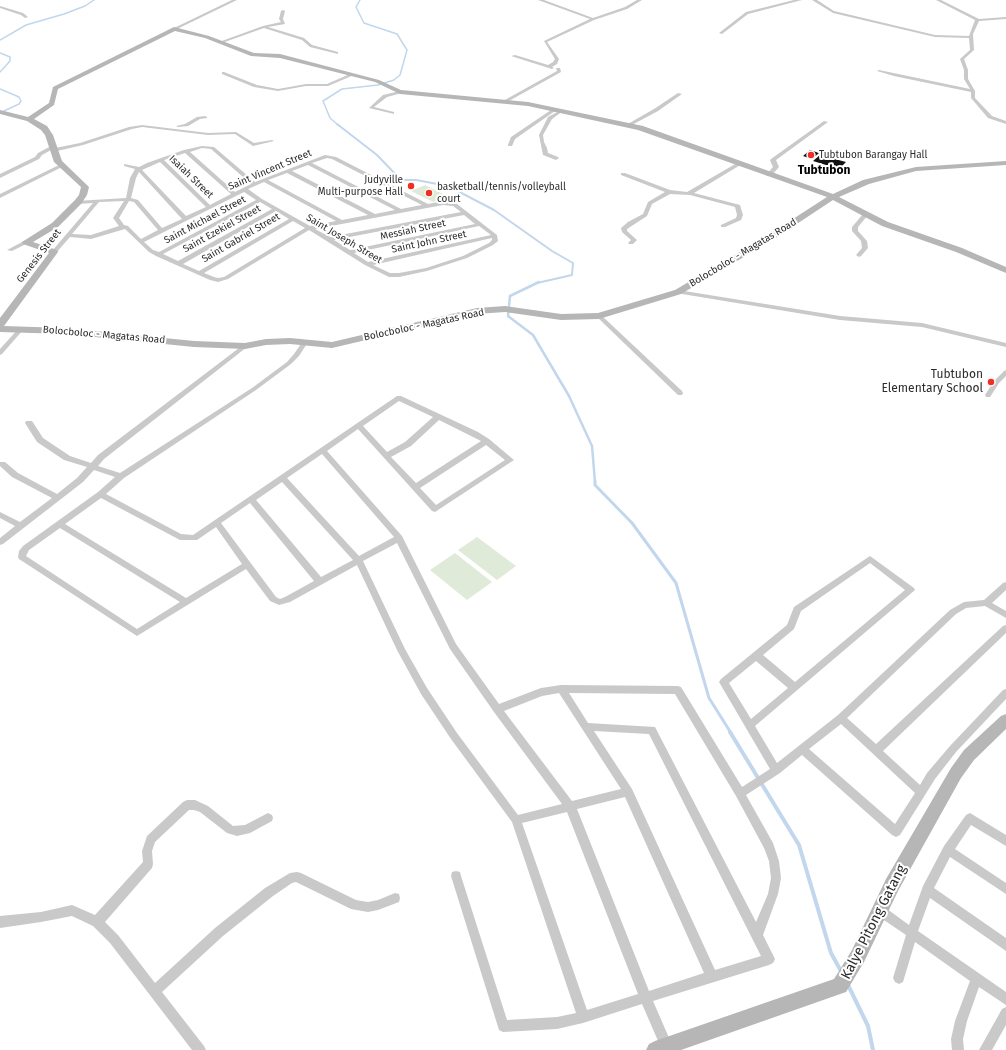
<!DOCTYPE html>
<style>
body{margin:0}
canvas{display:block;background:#fff}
</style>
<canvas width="1006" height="1050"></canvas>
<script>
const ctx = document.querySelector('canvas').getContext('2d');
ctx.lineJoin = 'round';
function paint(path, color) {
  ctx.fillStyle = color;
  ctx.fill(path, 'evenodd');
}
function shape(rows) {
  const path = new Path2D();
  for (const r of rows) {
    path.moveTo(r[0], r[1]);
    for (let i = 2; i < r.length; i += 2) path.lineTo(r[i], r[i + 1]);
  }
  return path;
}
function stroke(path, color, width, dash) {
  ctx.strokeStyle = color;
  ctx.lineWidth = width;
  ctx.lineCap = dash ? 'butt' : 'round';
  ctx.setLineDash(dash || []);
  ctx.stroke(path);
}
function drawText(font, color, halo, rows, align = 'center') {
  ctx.font = font + ' "Fira Sans",sans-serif';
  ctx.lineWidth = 4;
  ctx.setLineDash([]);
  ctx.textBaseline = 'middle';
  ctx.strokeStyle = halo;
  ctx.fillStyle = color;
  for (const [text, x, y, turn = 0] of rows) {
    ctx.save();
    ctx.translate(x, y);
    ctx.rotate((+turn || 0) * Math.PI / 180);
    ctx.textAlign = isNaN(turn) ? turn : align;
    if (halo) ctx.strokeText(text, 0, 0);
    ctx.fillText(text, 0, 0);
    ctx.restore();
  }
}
paint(shape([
 [425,185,447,196,433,202,411,191],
 [477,537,516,566,497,580,458,550],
 [455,553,492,582,467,600,430,570]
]), '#dfebd8');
stroke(shape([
 [0,40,26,25,64,14,85,6,94,0],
 [0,53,10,57,10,61,0,72],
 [0,89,19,97,21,101,19,104,4,111],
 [338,125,330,118,323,101,342,89,378,85,394,80,400,75,407,50,397,34,364,23,356,7,360,0]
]), '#c2d6ec', 1.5);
stroke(shape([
 [337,124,377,155,401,180,416,180,448,186,494,210,552,251,573,263,572,275,537,283]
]), '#c2d6ec', 2);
stroke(shape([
 [539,282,510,296,508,316,533,335,569,396,592,446,595,482]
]), '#c2d6ec', 2.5);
stroke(shape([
 [595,481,595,485,632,523,676,583,709,698,731,733]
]), '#c2d6ec', 3);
stroke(shape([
 [730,732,799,845,831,953,842,973],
 [848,985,868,1026,873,1050]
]), '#c2d6ec', 4);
paint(shape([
 [810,150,819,153,812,159,803,156],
 [820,155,846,162,839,169,813,161]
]), '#131313');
paint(shape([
 [232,0,237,0,175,30,172,29,232,0],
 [538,0,544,0,593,18,625,7,637,0,642,0,627,9,594,20,547,42,559,59,557,64,552,67,554,68,552,69,511,56,515,55,548,65,553,62,555,59,544,41,590,19,538,0],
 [794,0,802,0,748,14,722,34,719,33,746,12,794,0],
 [812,0,817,0,834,11,935,35,969,36,975,20,936,0,941,0,979,19,1006,17,1006,19,979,21,973,34,974,50,964,59,968,70,968,79,975,91,975,98,992,116,1006,121,1006,124,988,118,971,98,971,92,894,76,877,71,879,70,970,89,964,79,964,70,960,59,970,50,969,38,935,37,833,13,812,0],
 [0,6,23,13,28,17,25,18,21,15,0,8,0,6],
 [283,10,285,11,283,19,285,24,268,27,304,38,312,45,338,52,338,54,310,47,302,40,264,28,222,43,219,42,263,26,281,22,279,19,281,11,283,10],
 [556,68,560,68,561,72,507,102,503,101,557,71,556,68],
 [224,72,257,85,278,89,306,84,327,84,350,74,354,75,328,86,306,86,278,91,254,87,222,74,222,72,224,72],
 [400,91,402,91,402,93,387,97,374,107,394,112,394,114,369,108,383,95,400,91],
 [678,93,682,94,658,111,630,126,626,125,654,109,678,93],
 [551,110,555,111,515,139,512,146,508,146,508,145,511,137,551,110],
 [561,110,563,111,552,119,543,135,544,142,547,148,548,153,558,157,559,158,556,160,543,155,539,135,548,117,561,110],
 [205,116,207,117,207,118,200,119,188,126,178,127,176,126,185,124,197,117,205,116],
 [824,121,828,122,776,160,779,167,771,176,767,176,766,175,773,167,770,160,771,159,824,121],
 [142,125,208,133,236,132,254,143,272,140,274,141,253,146,235,134,208,135,142,127,132,129,83,145,53,152,51,150,42,155,39,159,0,178,0,174,35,157,38,153,51,146,55,146,55,148,80,143,129,127,142,125],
 [202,146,214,147,255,182,325,155,336,157,428,204,443,201,450,201,457,204,497,235,498,241,493,245,467,258,427,271,399,277,389,277,365,265,309,230,228,279,218,282,210,280,156,256,149,252,125,229,91,239,70,237,56,253,52,253,52,251,93,203,78,204,75,202,76,201,126,198,130,178,135,169,124,166,124,164,139,167,147,163,184,150,202,146],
 [202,148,211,149,251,184,235,192,190,152,202,148],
 [185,153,231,194,210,205,164,160,185,153],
 [327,158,332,159,422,205,401,209,312,163,327,158],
 [160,162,206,207,186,216,142,170,160,162],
 [308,165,395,210,375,214,292,171,308,165],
 [139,172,182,219,162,228,138,200,131,198,136,178,139,172],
 [287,173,368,215,342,220,268,180,287,173],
 [264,182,336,221,310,226,262,199,248,189,264,182],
 [244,192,256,200,159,252,153,250,144,242,244,192],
 [124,201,113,218,119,226,91,235,72,234,99,202,124,201],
 [129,201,134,202,158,230,141,239,128,226,124,225,119,218,129,201],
 [260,202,272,209,178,261,163,254,260,202],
 [443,205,453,206,461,212,330,237,315,229,443,205],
 [276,211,289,219,199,271,183,264,276,211],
 [464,215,475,224,350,250,334,240,464,215],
 [293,221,305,228,224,277,218,278,214,277,204,273,293,221],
 [479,226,491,235,368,262,354,253,479,226],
 [492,238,492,240,489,243,463,256,426,268,399,273,390,273,373,265,492,238],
 [737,163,742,164,694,193,740,205,743,215,741,220,725,227,721,227,721,225,736,218,737,215,735,207,690,195,670,194,652,204,647,216,627,229,627,231,637,240,633,244,629,244,628,243,631,240,622,232,621,228,628,222,643,214,648,202,665,192,621,175,621,173,625,173,670,190,687,192,737,163],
 [59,165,64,166,0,198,0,194,59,165],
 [865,213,868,215,858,227,858,231,867,241,868,248,861,256,859,257,856,255,862,248,861,241,852,231,852,227,863,214,865,213],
 [26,240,29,242,28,243,12,251,7,250,26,240],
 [678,290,840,316,922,323,1006,343,1006,347,922,327,840,320,676,293,676,291,678,290],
 [599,314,601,315,682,391,683,393,682,395,678,395,597,317,597,315,599,314],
 [21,327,24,329,23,330,2,354,0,355,0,349,19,328,21,327],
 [305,340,308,342,299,356,291,364,256,390,124,478,106,494,181,534,193,535,397,396,401,396,478,432,489,439,514,460,435,512,432,511,358,429,327,451,402,536,456,644,499,704,541,688,561,685,678,686,681,687,742,787,770,769,719,682,721,679,787,625,794,607,870,556,914,588,915,590,755,726,777,763,838,715,950,610,964,602,984,600,1003,583,1006,582,1006,590,992,603,1006,611,1006,618,985,606,966,608,956,614,847,718,876,744,1003,626,1006,625,1006,633,883,751,920,785,927,773,950,746,1003,690,1006,689,1006,699,956,752,935,779,900,835,896,837,892,835,802,755,780,773,746,795,773,843,779,861,781,878,778,894,763,935,775,959,773,963,769,965,653,1001,673,1047,672,1050,662,1050,642,1004,583,1023,557,1029,503,1032,499,1030,451,876,452,872,456,871,460,872,461,876,507,1020,557,1017,576,1013,512,822,451,739,421,694,397,650,357,565,290,602,279,605,270,601,246,569,137,636,19,559,18,557,19,551,23,546,98,492,115,477,94,470,83,482,3,544,0,545,0,538,15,526,0,518,0,512,20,522,52,498,12,477,0,466,0,462,5,462,18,473,57,494,77,478,87,467,64,460,37,442,25,423,26,421,32,421,43,438,70,456,91,463,98,455,243,345,247,345,247,347,104,459,98,466,120,473,252,388,287,362,294,354,303,341,305,340],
 [399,401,433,417,405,442,387,452,363,426,399,401],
 [439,420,481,441,416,483,391,457,411,446,439,420],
 [486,445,505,460,436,505,420,488,486,445],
 [322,454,394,537,359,556,287,478,322,454],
 [282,482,353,560,321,577,256,500,282,482],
 [101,498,180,540,197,540,216,527,242,564,186,598,65,524,101,498],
 [250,503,314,581,285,597,280,599,276,597,221,523,250,503],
 [60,528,180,602,137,629,26,556,29,550,60,528],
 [397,543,450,649,494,712,562,804,518,815,457,733,427,688,405,649,363,561,397,543],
 [870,563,905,590,795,682,763,655,794,629,801,611,870,563],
 [756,661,788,688,751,719,729,683,756,661],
 [559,693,621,789,572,801,504,711,542,696,559,693],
 [569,693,675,694,736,796,764,848,769,861,771,878,768,894,756,922,655,727,588,723,569,693],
 [841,724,915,793,895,824,809,749,841,724],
 [594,731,649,734,761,956,715,970,632,789,594,731],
 [625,797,704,973,649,991,577,809,625,797],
 [567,812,638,994,587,1010,522,823,567,812],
 [1006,370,1006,376,999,383,990,397,986,397,985,395,994,381,1004,371,1006,370],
 [187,800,195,800,208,806,233,826,245,825,268,813,272,815,273,818,272,821,250,833,237,836,227,833,200,812,194,810,189,810,155,842,152,851,153,864,152,868,105,922,118,935,155,983,215,928,265,888,290,873,297,872,301,873,356,900,368,902,378,900,395,893,399,894,400,898,399,902,378,910,368,912,351,909,296,882,292,883,273,896,223,936,162,992,204,1046,206,1050,192,1050,110,943,93,926,72,916,41,922,0,928,0,916,41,912,72,905,95,915,143,862,142,851,147,836,183,802,187,800],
 [970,813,1006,835,1006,846,971,825,955,849,1006,883,1006,894,950,857,934,888,1006,938,1006,951,930,898,918,931,1006,992,1006,1005,979,987,967,1021,963,1039,964,1050,952,1050,951,1039,955,1021,970,981,915,942,903,982,899,984,895,982,893,978,906,935,875,914,873,910,875,906,879,905,883,906,909,925,923,886,944,846,966,815,970,813],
 [1006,1007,1006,1025,992,1050,979,1050,1002,1009,1006,1007]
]), '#c9c9c9');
paint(shape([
 [174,27,209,36,254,53,280,54,379,80,401,90,528,102,643,126,833,194,863,180,916,167,1006,161,1006,165,916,171,869,184,839,197,888,222,962,248,1006,267,1006,273,956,252,882,226,833,200,771,241,681,294,599,319,561,320,505,312,477,314,332,348,290,344,266,345,245,349,194,347,65,334,0,332,0,318,49,253,23,244,22,242,52,223,75,200,79,195,81,187,54,162,45,135,41,130,27,121,0,114,0,110,28,117,49,103,53,87,174,27],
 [175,31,205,38,251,56,280,58,375,82,400,94,528,106,638,130,827,197,765,237,675,290,598,313,561,314,505,306,477,308,332,342,290,338,266,339,245,343,194,341,65,328,4,326,58,252,57,250,33,242,58,227,81,204,87,195,89,187,62,161,53,135,47,126,34,119,54,105,58,89,175,31],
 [1006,714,1006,729,974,760,961,778,898,891,864,962,846,992,681,1050,646,1050,649,1044,655,1041,834,979,852,950,886,879,951,768,964,750,1001,716,1006,714]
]), '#b6b6b6');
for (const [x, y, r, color] of [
 [811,155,4,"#ed2f24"],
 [411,186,4,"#ed2f24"],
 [429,193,4,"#ed2f24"],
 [991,382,4,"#ed2f24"]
]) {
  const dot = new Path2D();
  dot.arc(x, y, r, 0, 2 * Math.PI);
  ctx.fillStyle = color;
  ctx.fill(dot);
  stroke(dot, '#fff', 1.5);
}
drawText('10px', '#2c2c2c', '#fff', [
 ["Tubtubon Barangay Hall",819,155],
 ["Judyville",403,180,"right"],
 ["Multi-purpose Hall",403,192,"right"],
 ["basketball/tennis/volleyball",437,187],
 ["court",437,199]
], 'left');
drawText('10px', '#2c2c2c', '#fff', [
 ["Saint Vincent Street",270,170,-23],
 ["Isaiah Street",191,177,44],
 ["Saint Michael Street",205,220,-28],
 ["Saint Ezekiel Street",222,229,-29],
 ["Messiah Street",413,230,-12],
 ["Saint Gabriel Street",241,238,-30],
 ["Saint Joseph Street",344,239,31],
 ["Saint John Street",429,242,-12],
 ["Bolocboloc - Magatas Road",743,253,-31],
 ["Genesis Street",39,256,-52],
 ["Bolocboloc - Magatas Road",424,325,-12],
 ["Bolocboloc - Magatas Road",104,335,5]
]);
drawText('bold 12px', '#000', '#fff', [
 ["Tubtubon",824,171]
]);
drawText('12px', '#2c2c2c', '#fff', [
 ["Tubtubon",983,375],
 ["Elementary School",983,389]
], 'right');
drawText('14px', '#2c2c2c', '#fff', [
 ["Kalye Pitong Gatang",874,922,-63]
]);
</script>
